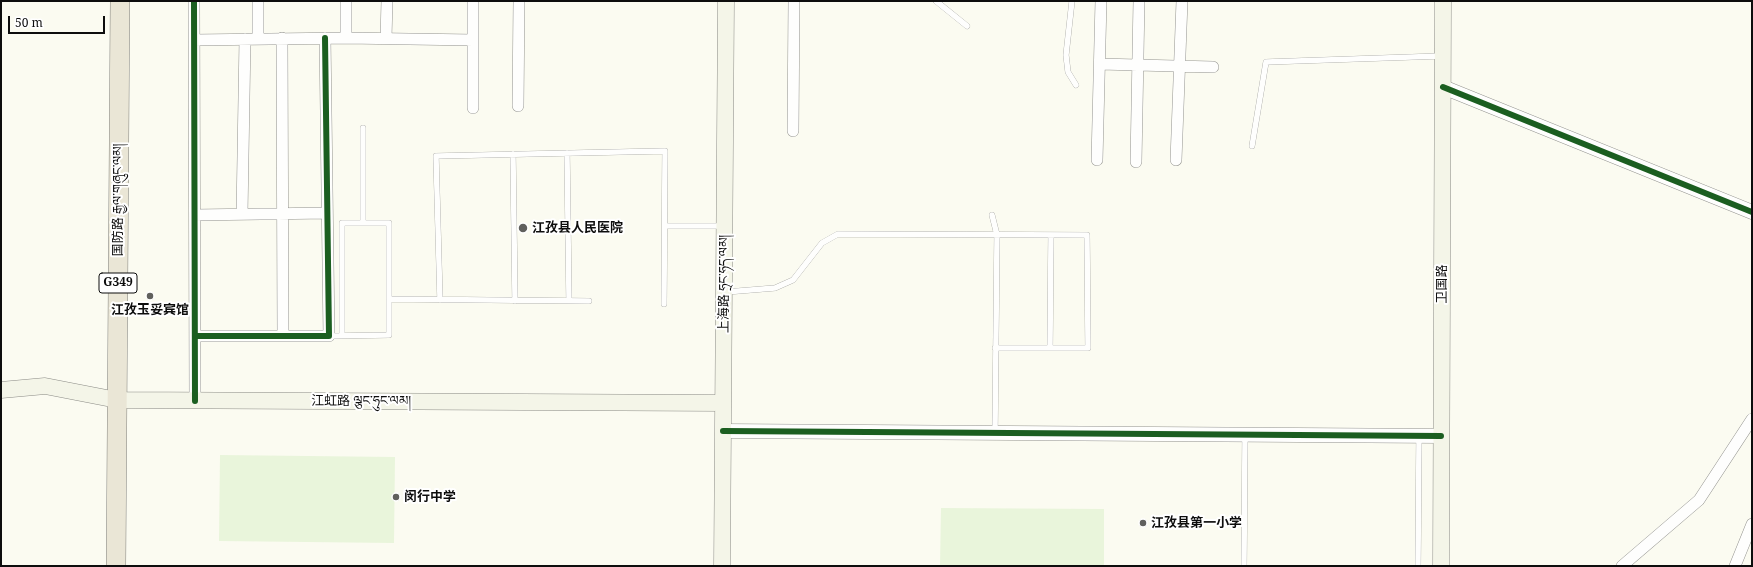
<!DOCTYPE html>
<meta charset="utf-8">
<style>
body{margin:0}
#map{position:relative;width:1753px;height:567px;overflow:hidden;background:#fbfbf1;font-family:"Noto Serif",serif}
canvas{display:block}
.frame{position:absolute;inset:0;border:2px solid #0d0d0d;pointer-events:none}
.scale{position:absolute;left:8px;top:16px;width:97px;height:18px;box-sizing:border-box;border:2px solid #0d0d0d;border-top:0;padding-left:5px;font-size:12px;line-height:14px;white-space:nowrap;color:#0d0d0d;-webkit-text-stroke:3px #fff;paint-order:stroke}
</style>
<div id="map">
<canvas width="1753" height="567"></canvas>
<div class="frame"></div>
<div class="scale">50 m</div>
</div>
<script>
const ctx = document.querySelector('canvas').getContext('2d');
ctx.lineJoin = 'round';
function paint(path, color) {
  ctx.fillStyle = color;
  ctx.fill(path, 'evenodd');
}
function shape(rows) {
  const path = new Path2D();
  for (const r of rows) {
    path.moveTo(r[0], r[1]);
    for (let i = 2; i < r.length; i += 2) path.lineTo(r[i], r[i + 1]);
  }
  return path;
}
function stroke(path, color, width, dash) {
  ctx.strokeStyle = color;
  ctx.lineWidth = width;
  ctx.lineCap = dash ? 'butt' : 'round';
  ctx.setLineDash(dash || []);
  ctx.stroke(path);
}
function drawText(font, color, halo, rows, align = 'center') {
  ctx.font = font + ' "Noto Serif","Noto Sans SC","Noto Serif Tibetan",serif';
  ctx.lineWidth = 4;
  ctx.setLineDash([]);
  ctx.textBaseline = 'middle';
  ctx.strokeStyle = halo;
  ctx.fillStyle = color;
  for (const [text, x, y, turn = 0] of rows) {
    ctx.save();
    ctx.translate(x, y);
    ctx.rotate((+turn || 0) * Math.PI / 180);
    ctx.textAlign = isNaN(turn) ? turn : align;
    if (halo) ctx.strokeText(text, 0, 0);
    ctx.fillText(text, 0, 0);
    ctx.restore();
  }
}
paint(shape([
 [220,455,395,457,394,543,219,541],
 [941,508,1104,509,1104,566,940,566]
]), '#e9f5db');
const service = shape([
 [936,1,967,26],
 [1072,1,1066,55,1068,72,1076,85],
 [1252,146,1266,62,1441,56],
 [567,153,569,301],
 [513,154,515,301],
 [992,215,997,235,995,433],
 [363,223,363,128],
 [665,226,723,226],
 [726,292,775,288,793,280,822,243,838,234,1087,235,1088,348,995,348],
 [389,299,589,301],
 [440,300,436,156,665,151,664,304],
 [329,336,389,335,389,223,342,223,342,335],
 [1050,348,1051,235],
 [1244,566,1245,435],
 [1418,566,1419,436]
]);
const minor = shape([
 [194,1,195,401],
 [258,1,258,38],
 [282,38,283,336],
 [346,38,346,1],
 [386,38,387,1],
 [194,40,346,38,473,40],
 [1100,64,1213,67],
 [518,106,519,1],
 [473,108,473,1],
 [793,131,794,1],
 [1097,160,1101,1],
 [1176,160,1182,1],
 [1136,162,1139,1],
 [242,214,245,39],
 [195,215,327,213],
 [196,336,329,336,325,38],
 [1622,566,1699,500,1752,419],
 [1735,566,1752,524]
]);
const tertiary = shape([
 [1443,87,1752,212],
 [723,431,1441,436]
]);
const secondary = shape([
 [1,390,45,386,117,400,723,403],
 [722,566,726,1],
 [1441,566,1443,1]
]);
const trunk = shape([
 [116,566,120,1]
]);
stroke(service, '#949490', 6);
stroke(minor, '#949490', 12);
stroke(tertiary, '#949490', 15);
stroke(secondary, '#8b8b86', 17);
stroke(trunk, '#81817d', 20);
stroke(service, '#fefefd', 5.5);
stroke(minor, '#fefefd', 11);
stroke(tertiary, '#fefefd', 14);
stroke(secondary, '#f4f5e8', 16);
stroke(trunk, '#eae6d6', 19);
stroke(shape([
 [194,1,195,401],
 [1443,87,1752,212],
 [196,336,329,336,325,38],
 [723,431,1441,436]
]), '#1b5e20', 6);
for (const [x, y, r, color] of [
 [523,228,5,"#60605d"],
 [150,296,4,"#60605d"],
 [396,497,4,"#60605d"],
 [1143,523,4,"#60605d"]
]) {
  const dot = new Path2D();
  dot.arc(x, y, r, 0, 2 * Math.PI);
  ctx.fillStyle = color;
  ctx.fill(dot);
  stroke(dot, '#fff', 1.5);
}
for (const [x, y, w] of [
 [118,283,38]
]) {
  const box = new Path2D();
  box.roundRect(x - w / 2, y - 10, w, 20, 3);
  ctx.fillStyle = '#fff';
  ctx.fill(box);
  stroke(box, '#0d0d0d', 1);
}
drawText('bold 12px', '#0d0d0d', null, [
 ["G349",118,283]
]);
drawText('13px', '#0d0d0d', '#fff', [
 ["国防路 རྒྱལ་གཞུང་ལམ།",118,200,-90],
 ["上海路 ཧྲང་ཧད་ལམ།",724,284,-90],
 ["卫国路",1442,284,-90],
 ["江虹路 ལྕང་ཧུང་ལམ།",361,401]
]);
drawText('bold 13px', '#0d0d0d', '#fff', [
 ["江孜县人民医院",532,228],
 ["江孜玉妥宾馆",150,310,"center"],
 ["闵行中学",404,497],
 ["江孜县第一小学",1151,523]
], 'left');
</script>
